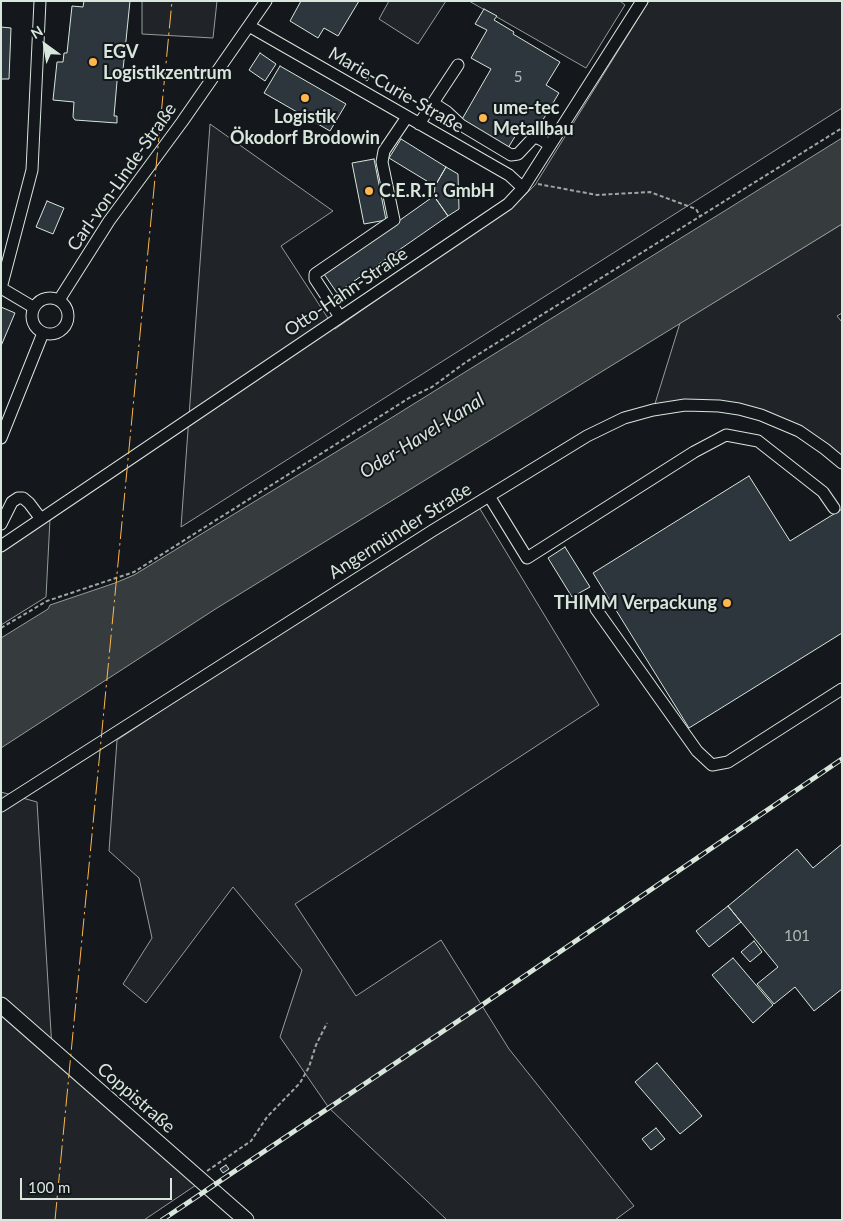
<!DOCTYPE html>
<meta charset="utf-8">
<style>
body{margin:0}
#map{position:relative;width:843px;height:1221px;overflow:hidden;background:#14181c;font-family:Lato,sans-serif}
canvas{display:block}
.frame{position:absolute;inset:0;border:2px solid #d8e6dc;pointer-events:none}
.north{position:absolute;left:20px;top:20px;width:50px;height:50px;-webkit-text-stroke:4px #14181c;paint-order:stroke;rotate:328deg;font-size:14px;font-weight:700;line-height:20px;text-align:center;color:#d8e6dc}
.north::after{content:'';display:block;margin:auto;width:18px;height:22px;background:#d8e6dc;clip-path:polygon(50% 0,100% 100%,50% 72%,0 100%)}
.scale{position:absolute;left:20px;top:1178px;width:152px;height:22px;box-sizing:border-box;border:2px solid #d8e6dc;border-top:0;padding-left:6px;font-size:15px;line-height:18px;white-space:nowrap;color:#d8e6dc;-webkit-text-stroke:4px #14181c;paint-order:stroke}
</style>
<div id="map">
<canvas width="843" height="1221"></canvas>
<div class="frame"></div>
<div class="north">N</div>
<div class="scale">100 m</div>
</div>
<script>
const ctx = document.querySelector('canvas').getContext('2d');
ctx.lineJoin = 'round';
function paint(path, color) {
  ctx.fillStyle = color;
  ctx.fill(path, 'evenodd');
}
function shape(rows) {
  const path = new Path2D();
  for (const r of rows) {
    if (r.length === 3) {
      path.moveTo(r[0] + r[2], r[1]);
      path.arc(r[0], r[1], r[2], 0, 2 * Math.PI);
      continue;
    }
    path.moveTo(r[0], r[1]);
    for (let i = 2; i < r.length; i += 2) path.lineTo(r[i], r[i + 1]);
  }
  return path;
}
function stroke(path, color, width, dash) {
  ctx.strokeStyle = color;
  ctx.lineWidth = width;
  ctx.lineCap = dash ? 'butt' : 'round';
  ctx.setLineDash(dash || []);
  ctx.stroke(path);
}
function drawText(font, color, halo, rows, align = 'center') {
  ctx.font = font + ' Lato,sans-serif';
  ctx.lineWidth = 4;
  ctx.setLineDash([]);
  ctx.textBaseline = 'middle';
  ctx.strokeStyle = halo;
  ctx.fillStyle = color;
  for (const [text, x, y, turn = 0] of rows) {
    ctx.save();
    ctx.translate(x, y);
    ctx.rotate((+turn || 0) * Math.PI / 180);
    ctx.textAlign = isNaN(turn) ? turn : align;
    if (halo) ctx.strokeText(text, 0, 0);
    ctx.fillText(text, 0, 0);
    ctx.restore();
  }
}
const green = shape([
 [142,1,217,1,213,38,142,34,142,1],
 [389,1,446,1,418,44,379,19,389,1],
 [469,1,620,1,625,5,586,68,469,1],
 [649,1,842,1,842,108,181,527,210,124,333,211,281,246,335,329,520,200,535,185,649,1],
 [842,224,842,313,837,316,842,322,842,463,825,449,739,409,653,410,680,323,842,224],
 [477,504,599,705,295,904,356,996,441,940,509,1049,634,1206,615,1220,447,1220,329,1108,280,1037,302,970,233,887,146,1003,123,984,152,938,139,878,109,851,117,740,432,531,477,504],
 [50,519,46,597,1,625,1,552,50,519],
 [1,792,37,802,52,1049,202,1181,144,1220,1,1220,1,792]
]);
paint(green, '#202428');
stroke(green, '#939e99', 1);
const water = shape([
 [842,138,842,224,217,608,1,748,1,638,48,609,50,605,115,583,134,575,354,441,842,138]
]);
paint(water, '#363b3e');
stroke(water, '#939e99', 1);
const building = shape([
 [84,1,130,1,123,70,118,70,114,116,117,116,117,123,75,120,73,117,74,102,53,100,57,62,63,62,64,53,67,53,72,6,83,7,84,1],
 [301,1,359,1,338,36,324,28,318,38,290,21,301,1],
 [484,9,497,16,494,20,514,32,513,34,560,62,546,85,559,93,535,133,522,125,508,148,461,121,491,69,471,58,487,30,475,24,484,9],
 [1,27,11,28,9,79,1,79,1,27],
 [260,53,276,64,265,81,249,70,260,53],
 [280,66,346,104,330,131,264,93,280,66],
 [364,74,369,78,367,81,362,77,364,74],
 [401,139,446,167,435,186,389,158,401,139],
 [374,159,386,220,364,224,352,163,374,159],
 [446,167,458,174,459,209,448,216,434,196,435,186,446,167],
 [434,196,448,216,337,293,324,274,434,196],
 [47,201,64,208,53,234,36,227,47,201],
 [1,307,15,313,1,346,1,307],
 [749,476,790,541,842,509,842,633,689,728,593,573,749,476],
 [565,547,590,587,572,597,548,558,565,547],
 [842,844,842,989,814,1011,795,987,774,1004,757,984,778,967,728,906,797,849,813,868,842,844],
 [728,906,741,922,709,947,696,931,728,906],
 [754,941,762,952,750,962,741,952,754,941],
 [733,958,773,1005,753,1023,712,975,733,958],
 [657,1063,702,1116,680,1134,635,1082,657,1063],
 [656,1128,665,1139,651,1150,642,1139,656,1128],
 [226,1165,229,1169,223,1173,220,1169,226,1165]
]);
paint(building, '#2c363c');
stroke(building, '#d8e6dc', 1);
const minor = shape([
 [249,26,509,175,523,188],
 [433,103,447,112,461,125,511,155,518,154,534,137,540,139,550,145],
 [419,124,458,65],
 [1,288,32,170,40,1],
 [1,288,33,307],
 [50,316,18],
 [59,300,109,221,182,122,266,1],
 [340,317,315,279,315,274,394,220,382,162,384,151,407,117],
 [1,438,43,333],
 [489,496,527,558,694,452,726,435,758,441,823,492,834,508],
 [1,524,12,502,18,498,23,498,29,503,41,519],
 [1,546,508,204,523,188,642,1],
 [596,609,697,751,712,765,728,762,842,689],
 [1,806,432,531,587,436,624,418,653,410,685,405,719,406,739,409,761,415,799,431,825,449,842,463]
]);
const major = shape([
 [1,1005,246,1220]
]);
stroke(minor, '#d8e6dc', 13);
stroke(major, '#d8e6dc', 17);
stroke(shape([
 [538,184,597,195,650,192,696,209,700,216],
 [1,628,47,601,134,572,409,398,432,387,466,362,842,128],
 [207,1171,251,1141,267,1117,300,1083,309,1067,316,1045,327,1023]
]), '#9da8a2', 2, [4, 2.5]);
stroke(minor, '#14181c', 11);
stroke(major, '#14181c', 15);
const rail = shape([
 [162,1220,482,1005,842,759]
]);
stroke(rail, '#d8e6dc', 5);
stroke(rail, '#14181c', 3, [9]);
stroke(shape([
 [55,1220,172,1]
]), '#ffb74d', 1, [18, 4, 2.5, 4]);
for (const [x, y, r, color] of [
 [93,62,5,"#ffb74d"],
 [305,98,5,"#ffb74d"],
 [483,118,5,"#ffb74d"],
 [369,191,5,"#ffb74d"],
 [727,603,5,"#ffb74d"]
]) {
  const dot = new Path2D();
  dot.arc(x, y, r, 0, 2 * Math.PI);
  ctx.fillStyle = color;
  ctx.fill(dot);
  stroke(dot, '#14181c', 2);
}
drawText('15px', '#adbab4', null, [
 ["5",518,77],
 ["101",797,936]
]);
drawText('bold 18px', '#d8e6dc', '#14181c', [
 ["EGV",103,52],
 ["Logistikzentrum",103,73],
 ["ume-tec",493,108],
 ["Metallbau",493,129],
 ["Logistik",305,117,"center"],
 ["Ökodorf Brodowin",305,138,"center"],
 ["C.E.R.T. GmbH",379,191],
 ["THIMM Verpackung",717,603,"right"]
], 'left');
drawText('18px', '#d8e6dc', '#14181c', [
 ["Marie-Curie-Straße",396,90,30],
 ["Carl-von-Linde-Straße",122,177,-55],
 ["Otto-Hahn-Straße",346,292,-34],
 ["Angermünder Straße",400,531,-32],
 ["Coppistraße",136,1098,41]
]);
drawText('italic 19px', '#d8e6dc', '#14181c', [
 ["Oder-Havel-Kanal",422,436,-32]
]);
</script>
